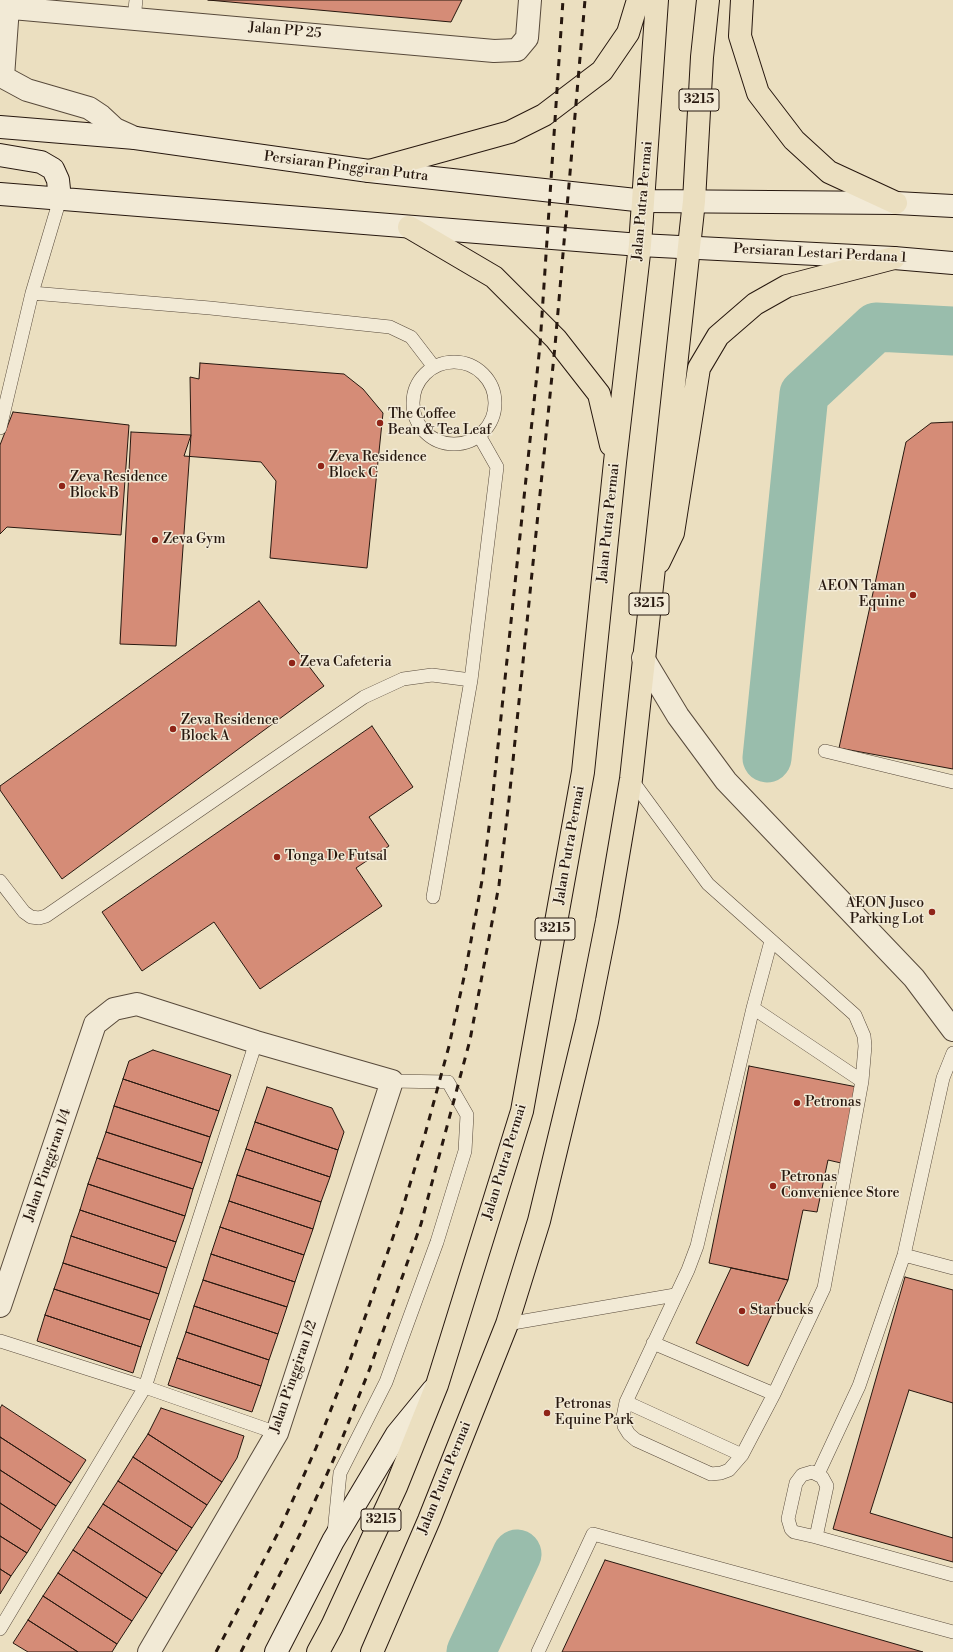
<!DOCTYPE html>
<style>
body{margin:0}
canvas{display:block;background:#ebdfc0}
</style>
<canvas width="953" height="1652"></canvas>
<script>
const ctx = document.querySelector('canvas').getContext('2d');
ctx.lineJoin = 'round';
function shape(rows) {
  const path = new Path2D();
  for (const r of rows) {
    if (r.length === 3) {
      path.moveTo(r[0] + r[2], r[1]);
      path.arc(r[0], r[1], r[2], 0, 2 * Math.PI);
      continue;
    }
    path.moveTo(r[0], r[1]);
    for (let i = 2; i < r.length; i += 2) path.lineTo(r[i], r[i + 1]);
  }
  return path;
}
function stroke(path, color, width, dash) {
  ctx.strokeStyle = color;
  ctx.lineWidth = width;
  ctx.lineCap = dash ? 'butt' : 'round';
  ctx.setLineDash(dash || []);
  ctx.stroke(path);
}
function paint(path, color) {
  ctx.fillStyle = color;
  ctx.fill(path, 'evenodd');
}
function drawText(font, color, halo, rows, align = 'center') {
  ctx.font = font + ' "Libre Bodoni",serif';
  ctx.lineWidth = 3;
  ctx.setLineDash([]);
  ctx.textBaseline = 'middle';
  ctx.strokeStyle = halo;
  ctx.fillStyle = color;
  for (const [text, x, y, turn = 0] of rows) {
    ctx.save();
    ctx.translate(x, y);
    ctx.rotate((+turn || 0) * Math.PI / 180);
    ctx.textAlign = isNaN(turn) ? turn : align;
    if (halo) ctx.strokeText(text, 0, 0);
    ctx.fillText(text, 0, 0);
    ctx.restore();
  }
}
stroke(shape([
 [767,758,804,394,876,327,953,331],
 [471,1652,517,1554]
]), '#99bdac', 49);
const building = shape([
 [208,0,462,0,451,22,208,0],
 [200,363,344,374,363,389,383,413,367,568,270,558,276,481,261,462,184,456,191,435,190,377,199,379,200,363],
 [13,412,129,425,121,535,7,527,0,534,0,445,13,412],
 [953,422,953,769,839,748,906,442,931,423,953,422],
 [131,432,191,435,176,646,120,644,131,432],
 [259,601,324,686,62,879,0,790,0,786,259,601],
 [372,726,413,787,369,817,389,846,356,868,382,906,260,989,214,922,142,971,102,912,372,726],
 [153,1050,231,1075,219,1111,123,1079,129,1061,153,1050],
 [749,1066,857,1087,841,1163,828,1160,817,1212,803,1210,788,1280,709,1263,749,1066],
 [123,1079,219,1111,210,1137,114,1106,123,1079],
 [267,1087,332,1108,344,1132,338,1150,255,1122,267,1087],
 [114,1106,210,1137,202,1163,106,1132,114,1106],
 [255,1122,338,1150,330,1177,246,1149,255,1122],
 [106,1132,202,1163,193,1189,97,1158,106,1132],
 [246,1149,330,1177,321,1202,237,1175,246,1149],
 [97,1158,193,1189,185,1216,88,1184,97,1158],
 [237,1175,321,1202,313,1229,229,1201,237,1175],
 [88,1184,185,1216,176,1242,80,1210,88,1184],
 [229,1201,313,1229,304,1255,220,1227,229,1201],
 [80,1210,176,1242,167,1268,71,1236,80,1210],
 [220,1227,304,1255,295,1282,211,1254,220,1227],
 [71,1236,167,1268,159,1294,63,1263,71,1236],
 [211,1254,295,1282,287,1307,203,1280,211,1254],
 [63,1263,159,1294,150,1320,54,1289,63,1263],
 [731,1268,788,1280,748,1366,696,1343,731,1268],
 [905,1277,953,1290,953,1562,833,1529,905,1277],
 [203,1280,287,1307,278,1334,194,1306,203,1280],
 [54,1289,150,1320,141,1347,45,1315,54,1289],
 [194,1306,278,1334,269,1360,186,1332,194,1306],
 [45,1315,141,1347,133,1373,37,1341,45,1315],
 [186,1332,269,1360,261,1386,177,1358,186,1332],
 [177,1358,261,1386,252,1412,168,1385,177,1358],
 [909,1390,953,1403,953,1538,870,1513,909,1390],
 [2,1405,86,1460,71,1483,0,1437,0,1408,2,1405],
 [161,1408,244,1436,237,1458,222,1482,148,1434,161,1408],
 [148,1434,222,1482,207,1505,133,1457,148,1434],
 [0,1437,71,1483,56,1506,0,1470,0,1437],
 [133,1457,207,1505,192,1528,118,1481,133,1457],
 [0,1470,56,1506,41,1530,0,1503,0,1470],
 [118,1481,192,1528,177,1551,103,1504,118,1481],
 [0,1503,41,1530,27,1553,0,1536,0,1503],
 [103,1504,177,1551,162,1574,88,1527,103,1504],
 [88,1527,162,1574,147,1598,73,1550,88,1527],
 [0,1536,27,1553,11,1576,0,1569,0,1536],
 [73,1550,147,1598,132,1621,58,1573,73,1550],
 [605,1560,923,1652,562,1652,605,1560],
 [0,1569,11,1576,0,1594,0,1569],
 [58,1573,132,1621,117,1644,43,1596,58,1573],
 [43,1596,117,1644,112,1652,78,1652,28,1620,43,1596],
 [28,1620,78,1652,28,1652,13,1643,28,1620]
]);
paint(building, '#d58c77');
stroke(building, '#27180f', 1);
const lane = shape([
 [134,18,136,0],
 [32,293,60,199],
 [454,403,41],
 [0,428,32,293,210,308,390,327,411,337,434,367],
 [825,751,953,782],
 [631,779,708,884,855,1015,864,1036,865,1046,862,1081,824,1288,774,1394,742,1455,729,1470,721,1473,711,1474,636,1440,629,1434,624,1426,623,1417,626,1402,688,1270,697,1246,753,1008,771,941],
 [0,881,24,912,31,917,39,918,46,916,364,697,403,679,432,675,471,680],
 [433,897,471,680,497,467,480,437],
 [753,1008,862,1081],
 [904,1255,953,1268],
 [507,1324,675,1295],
 [0,1341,145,1387,277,1433],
 [653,1343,774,1394],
 [626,1402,742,1455],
 [812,1472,822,1477,827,1486,816,1537,794,1532,791,1529,788,1519,796,1483,802,1475,812,1472],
 [818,1474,859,1386,904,1255,943,1078,953,1053],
 [334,1533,340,1473,386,1382,437,1242,465,1151,467,1115,448,1082,392,1081],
 [816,1537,953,1575],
 [0,1629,145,1387,256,1042],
 [538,1652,593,1534,953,1632]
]);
const street = shape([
 [0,7,494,51,517,50,527,38,530,0],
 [3,77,27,90,89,108,101,116,115,129,135,138],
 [3,77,8,7],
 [643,658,678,716,726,781,914,978,953,1030],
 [0,1306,95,1024,114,1009,137,1004,256,1042,392,1081,277,1433,149,1652]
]);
const secondary = shape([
 [0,127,135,138,369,171,645,201,896,203,953,206],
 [0,155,41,162,53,169,58,180,60,199],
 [0,194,640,245,894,258,953,263],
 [276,1652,333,1541,397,1434,433,1390]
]);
const primary = shape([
 [742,0,740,36,758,93,794,140,829,172,896,203],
 [369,171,510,132,544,115,602,71,628,33,638,0],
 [409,227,494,277,556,339,599,394,611,445],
 [659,562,673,533,699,368,718,336,755,304,787,286,894,258],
 [318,1652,332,1626,396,1487,437,1385,522,1111,583,772,615,462,640,245,657,0],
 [372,1652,429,1520,507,1324,539,1221,587,1022,607,921,631,779,694,201,702,57,708,0]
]);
stroke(lane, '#584a3b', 14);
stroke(street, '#584a3b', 24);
stroke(secondary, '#27180f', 24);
stroke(primary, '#27180f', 24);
stroke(lane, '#f2ead6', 13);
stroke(street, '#f2ead6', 22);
stroke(secondary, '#f2ead6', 22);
stroke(primary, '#ebdfc0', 22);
stroke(shape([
 [216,1652,279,1531,316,1448,349,1363,399,1220,424,1138,449,1046,466,968,483,875,492,803,540,345,563,0],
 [241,1652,300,1534,336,1454,370,1368,421,1224,470,1040,499,885,509,800,555,346,585,0]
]), '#27180f', 3, [7, 7]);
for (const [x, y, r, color] of [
 [380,423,4,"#8f2418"],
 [321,466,4,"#8f2418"],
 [62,486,4,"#8f2418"],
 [155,540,4,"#8f2418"],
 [913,595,4,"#8f2418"],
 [292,663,4,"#8f2418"],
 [173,729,4,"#8f2418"],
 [277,857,4,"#8f2418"],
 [932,912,4,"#8f2418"],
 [797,1103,4,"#8f2418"],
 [773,1186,4,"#8f2418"],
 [742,1311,4,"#8f2418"],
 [547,1413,4,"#8f2418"]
]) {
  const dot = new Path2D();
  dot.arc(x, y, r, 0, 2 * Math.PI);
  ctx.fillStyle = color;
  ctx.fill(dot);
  stroke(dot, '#f2ead6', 1.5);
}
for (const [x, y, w] of [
 [699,100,40],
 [649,604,40],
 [555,929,40],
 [381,1520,40]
]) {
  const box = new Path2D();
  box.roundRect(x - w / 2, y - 11, w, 22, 3);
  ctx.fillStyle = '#f2ead6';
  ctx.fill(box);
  stroke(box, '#27180f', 1);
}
drawText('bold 13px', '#27180f', null, [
 ["3215",699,100],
 ["3215",649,604],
 ["3215",555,929],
 ["3215",381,1520]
]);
drawText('14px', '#27180f', '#f2ead6', [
 ["Jalan PP 25",285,31,5],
 ["Persiaran Pinggiran Putra",346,167,7],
 ["Jalan Putra Permai",643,201,-85],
 ["Persiaran Lestari Perdana 1",820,254,3],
 ["Jalan Putra Permai",609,523,-84],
 ["Jalan Putra Permai",570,845,-80],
 ["Jalan Putra Permai",505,1162,-73],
 ["Jalan Pinggiran 1/4",48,1165,-71],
 ["Jalan Pinggiran 1/2",294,1377,-71],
 ["Jalan Putra Permai",445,1478,-68]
]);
drawText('14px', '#27180f', '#f2ead6', [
 ["The Coffee",388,415],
 ["Bean & Tea Leaf",388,431],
 ["Zeva Residence",329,458],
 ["Block C",329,474],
 ["Zeva Residence",70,478],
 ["Block B",70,494],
 ["Zeva Gym",163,540],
 ["AEON Taman",905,587,"right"],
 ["Equine",905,603,"right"],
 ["Zeva Cafeteria",300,663],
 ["Zeva Residence",181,721],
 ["Block A",181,737],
 ["Tonga De Futsal",285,857],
 ["AEON Jusco",924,904,"right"],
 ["Parking Lot",924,920,"right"],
 ["Petronas",805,1103],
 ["Petronas",781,1178],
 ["Convenience Store",781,1194],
 ["Starbucks",750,1311],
 ["Petronas",555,1405],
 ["Equine Park",555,1421]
], 'left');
</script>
